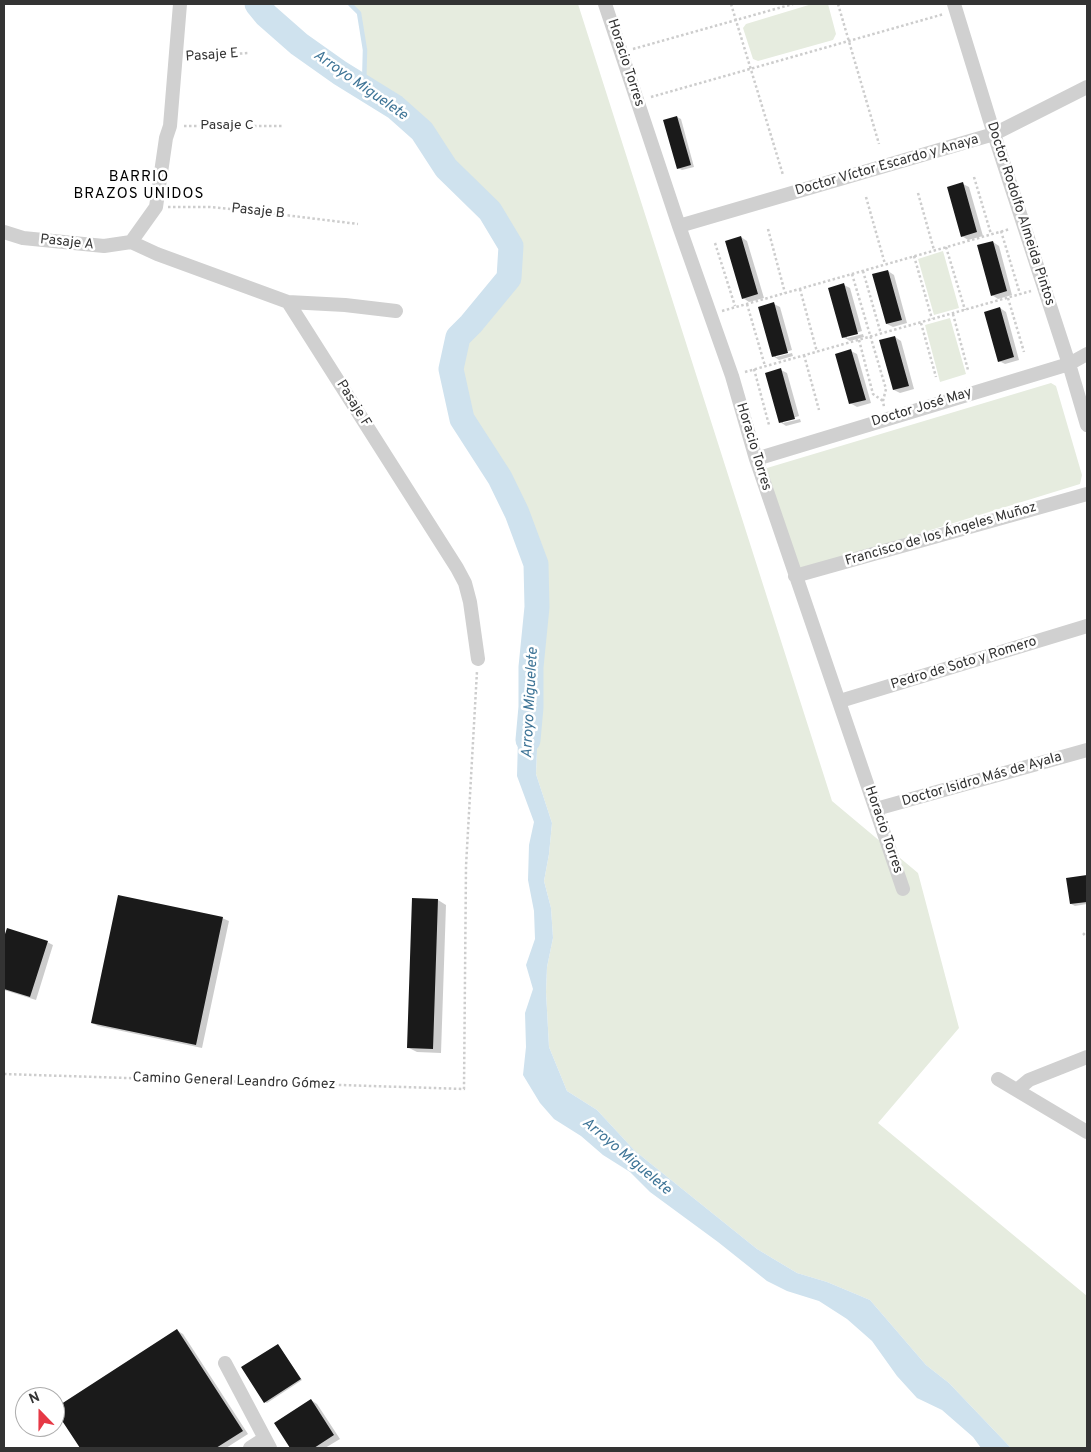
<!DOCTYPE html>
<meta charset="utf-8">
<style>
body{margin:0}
#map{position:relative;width:1091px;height:1452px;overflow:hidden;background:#fff;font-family:Overpass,sans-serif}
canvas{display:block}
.frame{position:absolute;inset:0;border:5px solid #333;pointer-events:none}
.north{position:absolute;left:15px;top:1387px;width:50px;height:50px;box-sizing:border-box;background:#fff;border:1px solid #adadad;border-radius:50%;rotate:338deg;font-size:14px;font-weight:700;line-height:20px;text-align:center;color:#333}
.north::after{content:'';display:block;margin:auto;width:18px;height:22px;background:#e63946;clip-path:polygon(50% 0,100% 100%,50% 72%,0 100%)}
</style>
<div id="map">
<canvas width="1091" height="1452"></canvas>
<div class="frame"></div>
<div class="north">N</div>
</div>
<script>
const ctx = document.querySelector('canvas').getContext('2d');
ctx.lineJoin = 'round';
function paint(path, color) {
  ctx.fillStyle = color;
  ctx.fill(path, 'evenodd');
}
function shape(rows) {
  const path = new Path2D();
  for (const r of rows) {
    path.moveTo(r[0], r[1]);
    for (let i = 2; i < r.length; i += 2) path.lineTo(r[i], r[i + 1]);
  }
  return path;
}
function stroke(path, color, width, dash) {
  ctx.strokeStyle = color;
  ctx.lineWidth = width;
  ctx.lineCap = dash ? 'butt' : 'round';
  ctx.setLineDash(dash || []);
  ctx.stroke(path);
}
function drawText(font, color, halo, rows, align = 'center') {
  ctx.font = font + ' Overpass,sans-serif';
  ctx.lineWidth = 5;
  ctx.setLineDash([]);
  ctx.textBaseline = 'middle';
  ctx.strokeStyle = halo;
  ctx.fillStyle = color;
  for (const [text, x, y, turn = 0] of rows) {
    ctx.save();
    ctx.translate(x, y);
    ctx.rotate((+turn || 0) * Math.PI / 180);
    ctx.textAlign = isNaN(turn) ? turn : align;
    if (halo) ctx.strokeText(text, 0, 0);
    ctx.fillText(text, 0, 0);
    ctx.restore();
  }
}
paint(shape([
 [350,4,578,4,832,801,918,873,959,1028,878,1123,1087,1296,1087,1448,1011,1448,949,1383,926,1365,870,1300,827,1282,797,1273,757,1249,635,1151,597,1110,567,1091,549,1047,546,992,547,967,553,938,551,908,544,881,549,854,552,823,536,774,538,727,531,707,531,667,537,607,536,564,517,513,500,478,462,419,451,369,458,337,471,324,509,278,511,246,490,211,446,168,422,131,395,107,364,87,365,50,359,13],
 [812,4,828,4,836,34,833,40,758,61,753,59,743,28,746,24],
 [943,251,959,308,934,315,918,259],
 [950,318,966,374,940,382,925,325],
 [1051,383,1056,386,1082,475,1080,484,801,570,796,562,764,472,767,468]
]), '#e6ecdf');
paint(shape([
 [531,707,538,727,536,774,552,823,549,854,544,881,551,908,553,938,547,967,546,992,549,1047,567,1091,597,1110,635,1151,757,1249,797,1273,827,1282,870,1300,926,1365,949,1383,1011,1448,981,1448,973,1437,942,1410,917,1398,897,1376,872,1341,847,1319,819,1301,787,1291,767,1281,718,1242,650,1192,630,1172,603,1155,581,1136,554,1119,540,1103,523,1075,526,1047,525,1013,533,989,526,965,535,939,534,911,528,880,529,845,534,822,517,776,518,739]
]), '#cfe2ee');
paint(shape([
 [677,117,681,119,694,167,682,170,678,168],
 [963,184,969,187,983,236,968,240,962,236],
 [741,237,747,241,764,298,749,302,743,298],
 [993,242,999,246,1012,295,998,299,992,295],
 [888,271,894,275,907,323,893,327,887,324],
 [844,285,850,288,862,331,847,336,847,338,863,334,864,337,850,341,843,337],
 [774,304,780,307,792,350,776,355,776,357,792,353,793,356,779,360,773,356],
 [1000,308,1006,312,1019,360,1005,364,999,361],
 [895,337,901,341,914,389,900,393,894,390],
 [851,351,857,354,871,403,857,407,850,403],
 [781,370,787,373,799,416,783,421,783,423,800,419,801,422,786,426,780,422],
 [1087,876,1087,904,1075,906,1071,904,1067,879],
 [438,900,446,905,441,1053,417,1052,409,1048],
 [222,918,229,921,202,1048,98,1026,92,1023],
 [7,929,47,942,53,945,36,1000,4,990,4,941],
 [178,1331,183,1334,248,1434,226,1448,81,1448,56,1409],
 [278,1345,302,1380,267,1403,265,1402],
 [311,1400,317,1404,340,1439,325,1448,291,1448,275,1423]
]), '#0003');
stroke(shape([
 [350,4,359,13,365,50,364,87]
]), '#cfe2ee', 4.5);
stroke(shape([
 [257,4,266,15,299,44,340,73,395,107,422,131,446,168,490,211,511,246,509,278,471,324,458,337,451,369,462,419,500,478,517,513,536,564,537,607,531,667,531,707,528,740]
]), '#cfe2ee', 25);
paint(shape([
 [677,116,691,165,677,169,663,120],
 [963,182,977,232,961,237,947,187],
 [741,236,758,294,742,299,725,241],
 [993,241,1007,291,991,296,977,245],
 [888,270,902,320,886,324,872,274],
 [844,283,858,334,842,338,828,288],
 [774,302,788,353,772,357,758,307],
 [1000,307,1014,357,998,362,984,312],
 [895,336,909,386,893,390,879,340],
 [851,349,866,400,849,404,835,354],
 [781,368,795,419,779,423,765,373],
 [1087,875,1087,902,1070,904,1066,878],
 [118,895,223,917,196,1045,91,1023],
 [412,898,438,899,433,1049,407,1048],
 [7,928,48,941,30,997,4,989,4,937],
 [177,1329,243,1431,216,1448,80,1448,55,1410,55,1408],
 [278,1344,301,1379,264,1403,241,1367],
 [311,1399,334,1435,314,1448,290,1448,274,1423]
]), '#1a1a1a');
stroke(shape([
 [731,4,783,175],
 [838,4,879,144],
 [633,49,793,4],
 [190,57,249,53],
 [651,97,944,14],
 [184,126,283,126],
 [974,177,991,234],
 [918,193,934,250],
 [866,197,885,264],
 [168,207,210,207,252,211,358,224],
 [768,229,785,293],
 [1001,231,1020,294],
 [715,243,735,306],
 [946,247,965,310],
 [914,256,932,319],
 [863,271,881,334],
 [852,274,886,389,883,401,884,407],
 [800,289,817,352],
 [1008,298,1024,352],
 [747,304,765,366],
 [722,311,1010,229],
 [953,314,968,370],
 [921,323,936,377],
 [859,340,873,394,883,401],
 [804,355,819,410],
 [754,369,769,425],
 [745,372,1031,291],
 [1083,935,1087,931],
 [4,1074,464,1089,466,866,477,671]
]), '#cdcdcd', 2.5, [2.5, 2.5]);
stroke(shape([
 [605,4,679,226,732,376,756,459,903,889],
 [954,4,994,134,1069,364,1087,425],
 [679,226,994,134,1087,87],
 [4,232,23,238,104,246,131,242],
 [131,242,157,254,288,302,457,568,465,583,470,602,478,659],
 [131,242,156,207,166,138,170,126,180,4],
 [288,302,345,305,396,311],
 [756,459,1069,364,1087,354],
 [795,576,1087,494],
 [840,701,1087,626],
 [876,809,1087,750],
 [998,1079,1087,1132],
 [1017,1090,1029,1080,1087,1057],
 [225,1363,270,1448],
 [250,1448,264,1439]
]), '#d0d0d0', 14);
drawText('14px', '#333', '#fff', [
 ["Pasaje E",212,56,-4],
 ["Horacio Torres",625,63,72],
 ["Pasaje C",227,126],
 ["Doctor Víctor Escardo y Anaya",887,166,-16],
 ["Pasaje B",258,212,6],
 ["Doctor Rodolfo Almeida Pintos",1020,214,72],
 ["Pasaje A",67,243,6],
 ["Pasaje F",353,404,58],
 ["Doctor José May",922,408,-17],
 ["Horacio Torres",753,447,73],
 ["Francisco de los Ángeles Muñoz",941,535,-16],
 ["Pedro de Soto y Romero",964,664,-17],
 ["Doctor Isidro Más de Ayala",982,780,-16],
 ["Horacio Torres",883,830,71],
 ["Camino General Leandro Gómez",234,1082,2]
]);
drawText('italic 15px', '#3f7597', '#fff', [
 ["Arroyo Miguelete",360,86,35],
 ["Arroyo Miguelete",531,703,-87],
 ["Arroyo Miguelete",626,1157,40]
]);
ctx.letterSpacing = '1px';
drawText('15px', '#000', '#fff', [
 ["BARRIO",139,178],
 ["BRAZOS UNIDOS",139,195]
]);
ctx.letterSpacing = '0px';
</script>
